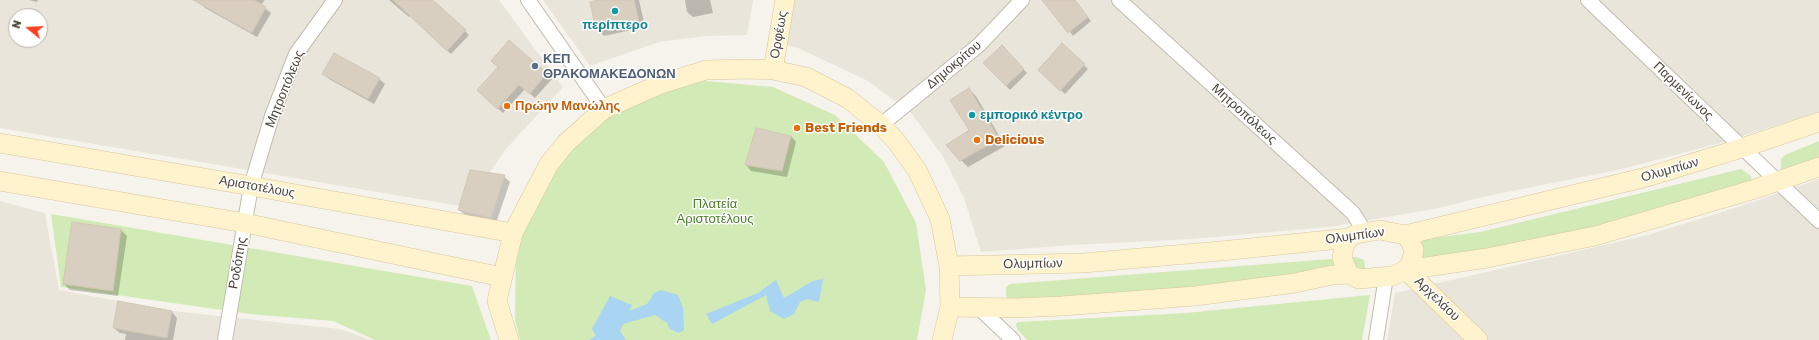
<!DOCTYPE html>
<meta charset="utf-8">
<style>
body{margin:0}
#map{position:relative;width:1819px;height:340px;overflow:hidden;background:#f6f3ec;font-family:Rubik,sans-serif}
canvas{display:block}
.north{position:absolute;left:8px;top:8px;width:40px;height:40px;box-sizing:border-box;background:#fff;border:1px solid #b7b4b0;border-radius:50%;rotate:288deg;font-size:11px;font-weight:700;line-height:16px;text-align:center;color:#4b4439}
.north::after{content:'';display:block;margin:auto;width:14px;height:18px;background:#fc3f1d;clip-path:polygon(50% 0,100% 100%,50% 72%,0 100%)}
</style>
<div id="map">
<canvas width="1819" height="340"></canvas>
<div class="north">N</div>
</div>
<script>
const ctx = document.querySelector('canvas').getContext('2d');
ctx.lineJoin = 'round';
function paint(path, color) {
  ctx.fillStyle = color;
  ctx.fill(path, 'evenodd');
}
function shape(rows) {
  const path = new Path2D();
  for (const r of rows) {
    path.moveTo(r[0], r[1]);
    for (let i = 2; i < r.length; i += 2) path.lineTo(r[i], r[i + 1]);
  }
  return path;
}
function stroke(path, color, width, dash) {
  ctx.strokeStyle = color;
  ctx.lineWidth = width;
  ctx.lineCap = dash ? 'butt' : 'round';
  ctx.setLineDash(dash || []);
  ctx.stroke(path);
}
function drawText(font, color, halo, rows, align = 'center') {
  ctx.font = font + ' Rubik,sans-serif';
  ctx.lineWidth = 3;
  ctx.setLineDash([]);
  ctx.textBaseline = 'middle';
  ctx.strokeStyle = halo;
  ctx.fillStyle = color;
  for (const [text, x, y, turn = 0] of rows) {
    ctx.save();
    ctx.translate(x, y);
    ctx.rotate((+turn || 0) * Math.PI / 180);
    ctx.textAlign = isNaN(turn) ? turn : align;
    if (halo) ctx.strokeText(text, 0, 0);
    ctx.fillText(text, 0, 0);
    ctx.restore();
  }
}
paint(shape([
 [0,0,499,0,563,87,506,149,485,179,472,208,0,128],
 [16,16,40,16,40,40,16,40],
 [543,0,753,0,747,35,707,36,659,42,590,66],
 [792,0,1819,0,1819,112,1720,143,1622,169,1492,195,1434,209,1329,227,1192,239,1072,245,981,252,964,198,944,158,912,114,868,81,798,48,784,44],
 [1819,179,1819,340,1387,340,1395,293,1648,235,1741,206],
 [0,201,45,213,59,290,172,311,340,329,371,340,0,340]
]), '#eae5da');
paint(shape([
 [705,81,773,87,835,115,884,162,916,223,926,290,917,340,520,340,515,320,516,252,539,187,581,134,638,97],
 [1819,141,1819,167,1781,172,1781,159,1785,155],
 [1741,169,1750,175,1755,189,1635,229,1406,270,1410,241,1480,232],
 [51,214,472,286,491,340,375,340,333,321,250,314,61,287],
 [1356,257,1364,260,1366,274,1007,308,1006,287,1010,284],
 [1370,295,1362,340,1027,340,1017,329,1016,324,1018,322,1186,313]
]), '#d2eab5');
paint(shape([
 [823,279,819,302,807,299,800,302,794,314,784,319,770,311,766,295,712,324,706,314,758,293,776,280,784,298,813,281],
 [661,290,678,295,683,308,684,330,678,333,670,329,667,323,655,315,623,324,620,331,626,340,589,340,596,336,592,329,610,296,632,305,629,311,647,304,654,293]
]), '#a9d4f2');
paint(shape([
 [29,0,38,0,37,2],
 [202,0,265,0,261,5,271,13,257,37,205,8,200,3],
 [389,0,426,0,440,8,469,35,451,54,411,15,409,17],
 [602,0,639,0,645,27,604,36,597,29],
 [685,0,710,0,713,13,693,17,687,12],
 [1048,0,1075,0,1091,21,1073,36],
 [1062,45,1088,69,1065,94,1039,70],
 [1002,47,1027,73,1010,90,985,63],
 [499,67,547,73,552,79,535,98,525,89,503,113,483,95],
 [323,74,379,79,385,84,374,104,329,79],
 [969,89,976,96,1005,146,968,167,961,160,970,131],
 [791,136,796,142,787,177,751,171,746,165],
 [504,176,510,182,496,223,465,215,459,210],
 [73,223,121,230,127,236,118,296,70,290,64,284],
 [172,312,177,318,173,340,125,340,126,334,120,333,114,328]
]), '#0003');
const building = shape([
 [193,0,254,0,266,7,252,33,193,0],
 [393,0,433,0,466,30,447,51,393,0],
 [598,0,634,0,639,20,596,30,590,2,598,0],
 [1042,0,1075,0,1088,17,1068,33,1042,0],
 [509,40,547,73,530,94,519,85,497,109,477,90,498,67,491,61,509,40],
 [1062,43,1085,64,1060,91,1038,70,1062,43],
 [1002,45,1024,69,1006,86,983,63,1002,45],
 [334,53,380,78,368,99,322,74,334,53],
 [969,88,999,139,960,161,946,145,969,130,950,100,969,88],
 [756,128,791,136,782,171,745,165,756,128],
 [470,170,505,175,491,218,458,210,470,170],
 [72,222,121,229,113,291,63,284,72,222],
 [118,301,172,311,167,338,113,328,118,301]
]);
paint(building, '#d8cfc1');
stroke(building, '#d3c7b4', 1);
const street = shape([
 [528,0,604,109],
 [1119,0,1353,213,1365,232],
 [1588,0,1819,221],
 [881,125,979,45,1022,0],
 [979,308,1013,340],
 [225,340,251,186,272,116,296,54,335,0],
 [1376,340,1386,277]
]);
const secondary = shape([
 [773,70,785,0],
 [0,143,251,186,513,233],
 [0,181,245,223,502,277],
 [1405,235,1410,241,1414,250,1411,263,1406,270],
 [949,266,1083,263,1221,251,1349,238,1356,234,1380,230,1405,235,1647,177,1742,148,1819,122],
 [1406,270,1478,340],
 [1349,274,1342,258,1344,247,1349,238],
 [950,307,1017,308,1062,306,1195,296,1295,283,1332,275,1349,274,1359,279,1393,276,1406,270,1487,258,1595,236,1755,189,1819,167],
 [509,340,497,301,513,233,549,164,566,143,604,109,658,85,706,70,750,69,773,70,806,77,847,98,881,125,896,141,917,170,940,219,949,266,950,307,942,340]
]);
stroke(street, '#c2bbae', 16);
stroke(secondary, '#d6c79b', 20);
stroke(street, '#fff', 14);
stroke(secondary, '#fff3cd', 19);
for (const [x, y, r, color] of [
 [615,11,4,"#0f9aa8"],
 [535,66,4,"#5c6f8a"],
 [507,106,4,"#e8710a"],
 [972,115,4,"#0f9aa8"],
 [797,128,4,"#e8710a"],
 [977,140,4,"#e8710a"]
]) {
  const dot = new Path2D();
  dot.arc(x, y, r, 0, 2 * Math.PI);
  ctx.fillStyle = color;
  ctx.fill(dot);
  stroke(dot, '#fff', 1.5);
}
drawText('bold 13px', '#0d838f', '#fff', [
 ["περίπτερο",615,25],
 ["εμπορικό κέντρο",980,115,"left"]
]);
drawText('13px', '#4b4439', '#fff', [
 ["Ορφέως",779,35,-80],
 ["Δημοκρίτου",954,65,-40],
 ["Μητροπόλεως",285,89,-68],
 ["Παρμενίωνος",1683,91,44],
 ["Μητροπόλεως",1244,114,42],
 ["Ολυμπίων",1670,170,-16],
 ["Αριστοτέλους",257,187,10],
 ["Ολυμπίων",1355,236,-8],
 ["Ροδόπης",238,263,-80],
 ["Ολυμπίων",1033,264,-1],
 ["Αρχελάου",1437,299,44]
]);
drawText('bold 13px', '#4e5e75', '#fff', [
 ["ΚΕΠ",543,59],
 ["ΘΡΑΚΟΜΑΚΕΔΟΝΩΝ",543,74]
], 'left');
drawText('bold 13px', '#c56008', '#fff', [
 ["Πρώην Μανώλης",515,106],
 ["Best Friends",805,128],
 ["Delicious",985,140]
], 'left');
drawText('13px', '#4a7f2a', '#fff', [
 ["Πλατεία",715,204],
 ["Αριστοτέλους",715,219]
]);
</script>
